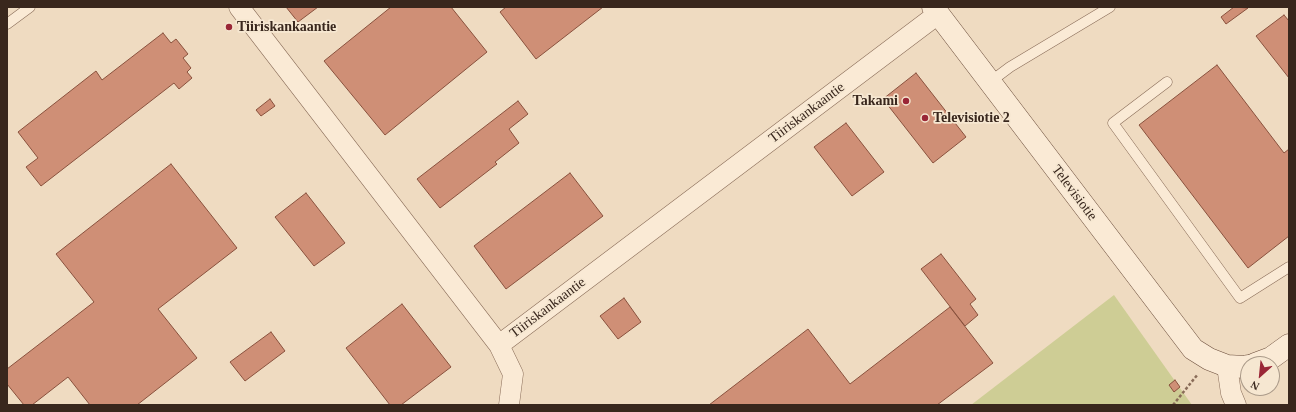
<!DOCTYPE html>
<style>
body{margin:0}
#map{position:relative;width:1296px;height:412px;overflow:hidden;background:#efdbc1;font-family:Georgia,serif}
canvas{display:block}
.frame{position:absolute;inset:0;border:8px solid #39271d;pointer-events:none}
.north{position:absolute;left:1240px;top:356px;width:40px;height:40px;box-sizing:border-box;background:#f6e7d1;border:1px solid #aa9a89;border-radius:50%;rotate:207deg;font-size:11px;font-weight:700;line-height:16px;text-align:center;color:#39271d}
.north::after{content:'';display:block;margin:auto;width:14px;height:18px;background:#9a2636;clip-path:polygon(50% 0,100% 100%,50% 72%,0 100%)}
</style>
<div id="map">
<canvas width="1296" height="412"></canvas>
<div class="frame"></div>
<div class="north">N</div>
</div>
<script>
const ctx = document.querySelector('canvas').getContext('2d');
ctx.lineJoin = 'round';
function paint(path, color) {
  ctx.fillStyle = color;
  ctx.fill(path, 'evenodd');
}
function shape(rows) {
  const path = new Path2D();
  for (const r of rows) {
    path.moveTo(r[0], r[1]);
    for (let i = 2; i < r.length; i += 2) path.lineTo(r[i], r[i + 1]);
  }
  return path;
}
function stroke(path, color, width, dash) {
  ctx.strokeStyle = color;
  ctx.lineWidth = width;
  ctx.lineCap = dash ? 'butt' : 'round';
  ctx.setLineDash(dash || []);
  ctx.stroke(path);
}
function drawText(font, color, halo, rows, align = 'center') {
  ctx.font = font + ' Georgia,serif';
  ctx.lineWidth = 3.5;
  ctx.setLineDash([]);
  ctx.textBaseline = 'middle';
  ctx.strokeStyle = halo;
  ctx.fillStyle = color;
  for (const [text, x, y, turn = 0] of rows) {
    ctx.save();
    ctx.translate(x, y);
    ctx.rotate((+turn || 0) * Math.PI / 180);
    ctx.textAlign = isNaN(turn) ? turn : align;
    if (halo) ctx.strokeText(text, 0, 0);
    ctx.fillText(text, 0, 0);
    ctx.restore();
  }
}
paint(shape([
 [1114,295,1192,405,971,405]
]), '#cecd95');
const building = shape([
 [286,7,318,7,298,22,286,7],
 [391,7,451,7,487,52,385,135,324,61,391,7],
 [506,7,603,7,536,59,500,12,506,7],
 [1234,7,1248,8,1226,24,1221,17,1234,7],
 [1284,15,1289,21,1289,78,1256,36,1284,15],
 [163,33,171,43,176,39,188,54,183,58,191,68,187,72,192,78,179,89,174,83,41,186,26,167,38,158,18,132,96,71,102,80,163,33],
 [1217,65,1284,153,1289,149,1289,236,1248,268,1139,125,1217,65],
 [916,73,966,137,933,163,883,99,916,73],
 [270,99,275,106,261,116,256,110,270,99],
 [518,101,528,114,509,129,519,143,495,162,497,164,440,208,417,179,518,101],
 [846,123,884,172,852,196,814,147,846,123],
 [171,164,237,248,158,309,197,358,137,405,90,405,68,377,32,405,24,405,7,384,7,369,94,302,56,254,171,164],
 [570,173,603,216,506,289,474,246,570,173],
 [306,193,345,243,314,266,275,217,306,193],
 [941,254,976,299,970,304,978,315,965,326,921,269,941,254],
 [624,298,641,322,618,339,600,316,624,298],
 [402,304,451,367,401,405,390,405,346,348,402,304],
 [950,307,993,363,937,405,709,405,808,329,850,384,950,307],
 [271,332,285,351,245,381,230,362,271,332],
 [1175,380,1180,387,1174,392,1169,385,1175,380]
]);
paint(building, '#cf8f76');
stroke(building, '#89513d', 1);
const lane = shape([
 [7,24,30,7],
 [990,82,1010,67,1110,7],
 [1167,82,1113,123,1240,298,1289,267]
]);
const street = shape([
 [239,7,499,345,938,14],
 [499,345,513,374,509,405],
 [1227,366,1231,393,1236,405]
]);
const secondary = shape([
 [933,7,1193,349,1209,359,1227,366,1245,367,1248,366],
 [1255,364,1271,358,1289,345]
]);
stroke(lane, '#896c58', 11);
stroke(street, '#896c58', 21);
stroke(secondary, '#6b4d3b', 23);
stroke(shape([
 [1173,405,1198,374]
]), '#896c58', 2.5, [3, 2]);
stroke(lane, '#faead5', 10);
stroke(street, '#faead5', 20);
stroke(secondary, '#faead5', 22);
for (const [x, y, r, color] of [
 [229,27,4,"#9a2636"],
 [906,101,4,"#9a2636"],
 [925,118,4,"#9a2636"]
]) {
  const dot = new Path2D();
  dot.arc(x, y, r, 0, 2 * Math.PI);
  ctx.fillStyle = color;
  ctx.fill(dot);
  stroke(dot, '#f6e7d1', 1.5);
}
drawText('bold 14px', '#39271d', '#f6e7d1', [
 ["Tiiriskankaantie",237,27],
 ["Takami",898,101,"right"],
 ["Televisiotie 2",933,118]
], 'left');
drawText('14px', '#39271d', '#f6e7d1', [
 ["Tiiriskankaantie",807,113,-37],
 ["Televisiotie",1074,193,53],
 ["Tiiriskankaantie",548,308,-37]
]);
</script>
